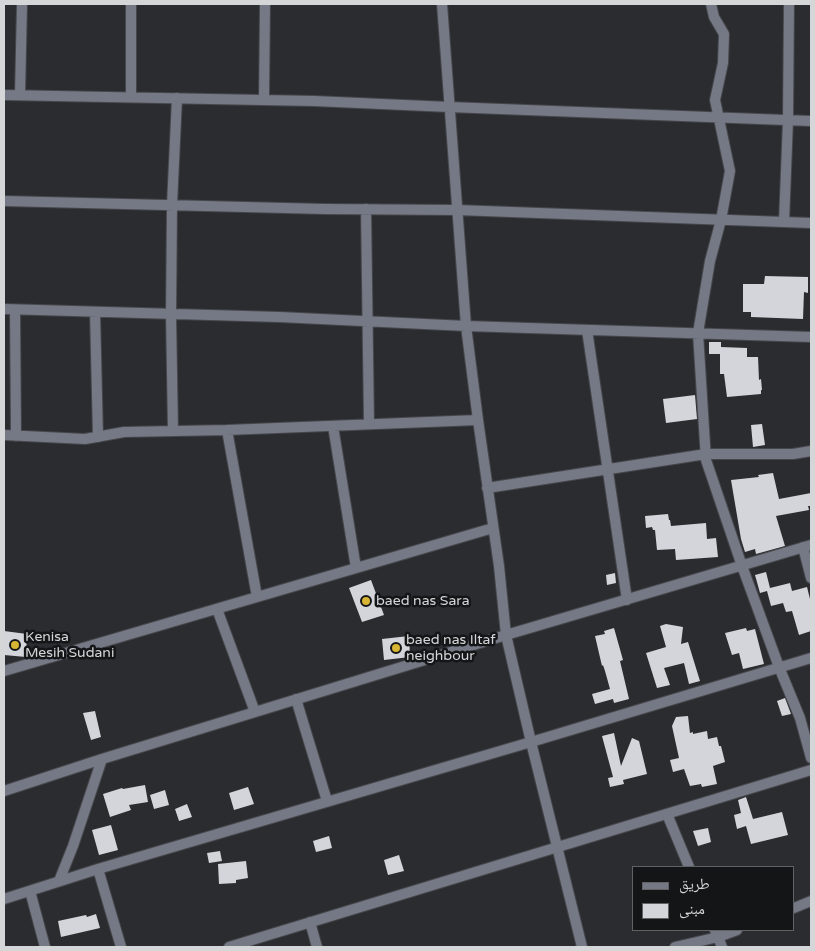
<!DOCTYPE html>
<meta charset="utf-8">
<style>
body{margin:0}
#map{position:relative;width:815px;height:951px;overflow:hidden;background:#2b2c30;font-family:"Varela Round","Noto Naskh Arabic",sans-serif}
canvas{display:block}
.frame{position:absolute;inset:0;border:5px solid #d5d6d8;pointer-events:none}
.legend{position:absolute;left:632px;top:866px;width:162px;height:65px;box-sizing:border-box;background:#141517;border:1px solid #616264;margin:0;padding:6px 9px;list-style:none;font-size:15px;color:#d5d6d8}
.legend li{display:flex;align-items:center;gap:10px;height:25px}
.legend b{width:25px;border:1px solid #616264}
</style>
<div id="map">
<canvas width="815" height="951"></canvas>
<div class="frame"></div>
<ul class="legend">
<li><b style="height:6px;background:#757885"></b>طريق</li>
<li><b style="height:14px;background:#d4d5da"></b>مبنى</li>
</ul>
</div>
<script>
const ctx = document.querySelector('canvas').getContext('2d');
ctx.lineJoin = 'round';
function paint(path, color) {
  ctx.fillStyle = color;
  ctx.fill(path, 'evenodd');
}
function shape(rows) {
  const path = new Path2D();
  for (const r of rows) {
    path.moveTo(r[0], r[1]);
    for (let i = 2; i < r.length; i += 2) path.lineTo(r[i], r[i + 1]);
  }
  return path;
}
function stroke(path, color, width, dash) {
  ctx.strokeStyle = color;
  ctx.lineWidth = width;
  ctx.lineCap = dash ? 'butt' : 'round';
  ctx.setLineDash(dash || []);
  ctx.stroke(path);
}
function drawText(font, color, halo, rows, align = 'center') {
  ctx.font = font + ' "Varela Round",sans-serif';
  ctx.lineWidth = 5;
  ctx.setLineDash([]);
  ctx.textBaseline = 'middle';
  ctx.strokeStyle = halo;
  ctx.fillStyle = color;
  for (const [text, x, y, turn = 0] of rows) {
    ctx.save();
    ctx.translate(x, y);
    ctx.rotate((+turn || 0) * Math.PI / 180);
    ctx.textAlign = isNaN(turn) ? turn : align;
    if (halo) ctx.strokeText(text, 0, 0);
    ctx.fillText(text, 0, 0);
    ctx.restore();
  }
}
paint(shape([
 [765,276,808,277,808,293,804,292,803,319,751,317,751,312,743,312,743,284,764,284],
 [709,342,721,342,721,347,747,348,747,357,758,357,759,380,761,379,762,390,761,390,761,394,727,397,724,374,720,374,720,354,709,354],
 [695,395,697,419,666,423,663,399],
 [762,424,765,445,753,447,751,425],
 [773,473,779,499,811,493,811,506,808,506,809,510,776,516,785,546,756,554,755,549,745,552,741,539,731,480,759,477,758,475],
 [668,514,669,520,670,520,671,526,706,523,707,539,716,538,718,557,676,560,675,549,657,550,655,530,653,530,652,527,646,528,645,516],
 [766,572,770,588,790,583,792,591,807,587,811,603,811,631,799,635,792,611,786,612,783,603,771,606,767,591,760,593,755,575],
 [615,573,616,583,607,585,606,575],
 [371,580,384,615,362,622,349,588],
 [666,624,683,627,681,644,688,642,700,681,689,684,684,663,664,668,670,685,657,688,646,653,666,647,660,626],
 [614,628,623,660,620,661,629,699,614,703,613,699,595,704,592,694,610,689,605,671,603,665,602,666,595,636,605,634,604,631],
 [746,628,747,631,755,629,764,664,743,669,739,653,732,655,725,633],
 [4,631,27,634,26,657,4,655],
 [409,636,410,657,384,660,382,639],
 [785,698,791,714,782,716,777,701],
 [95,711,101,737,91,740,83,713],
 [688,716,690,733,693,732,693,734,707,731,708,739,717,737,719,746,721,746,725,762,713,766,717,784,702,787,701,784,690,786,684,769,673,772,670,760,679,758,672,726,676,717],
 [614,733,621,766,632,738,639,741,647,774,623,780,624,784,610,787,608,778,613,777,602,736],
 [145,785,148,802,129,805,131,810,110,817,103,794,122,788,123,789],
 [248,787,254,804,234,810,229,793],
 [165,790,169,805,154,809,150,795],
 [746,797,753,819,782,812,788,835,751,844,746,826,737,829,734,815,741,813,738,800],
 [187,804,192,817,179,821,175,809],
 [111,825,118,850,99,855,92,830],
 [708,828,711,842,698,846,693,831],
 [329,836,332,848,316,852,313,841],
 [220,851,222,861,209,863,207,853],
 [399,855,404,871,388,875,384,860],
 [246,861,248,878,236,880,236,883,219,884,218,864],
 [96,914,100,928,61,937,58,921,86,915,87,917]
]), '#d4d5da');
const minor = shape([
 [131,4,131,97],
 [442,4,466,326,478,420,499,566,506,635,531,742,582,947],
 [711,4,714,17,724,34,723,63,715,100,730,171,721,220,710,261,698,333,706,460,742,566,779,667,800,718,811,758],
 [4,95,314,101,449,107,811,121],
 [20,95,22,4],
 [264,100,265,4],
 [4,201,325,209,457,210,811,223],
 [366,209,369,424],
 [784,222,788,120,789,4],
 [4,309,279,317,466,326,811,337],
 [15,310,16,436],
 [95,312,98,437],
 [587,330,627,600],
 [333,426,356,568],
 [227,430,257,597],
 [173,431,171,315,172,205,177,98],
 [4,435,85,439,124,432,227,430,478,420],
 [487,488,706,454,793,454,811,451],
 [803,547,811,578],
 [217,609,255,712],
 [4,671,493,528],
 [296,699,327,801],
 [4,791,102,759,506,635,811,545],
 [667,814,689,867],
 [98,869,121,947],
 [59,881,73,846,102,759],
 [30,891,45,947],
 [4,899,98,869,531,742,811,658],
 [794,908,811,901],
 [310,922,317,947],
 [715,930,722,947],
 [229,947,811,770],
 [675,947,718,937,737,930]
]);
stroke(minor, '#46474b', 12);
stroke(minor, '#757885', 10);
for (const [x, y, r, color] of [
 [366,601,5,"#d7b434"],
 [15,645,5,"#d7b434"],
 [396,648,5,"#d7b434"]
]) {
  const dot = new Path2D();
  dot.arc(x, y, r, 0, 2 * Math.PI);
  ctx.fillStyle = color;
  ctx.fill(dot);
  stroke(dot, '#141517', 2);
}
drawText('14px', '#d5d6d8', '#141517', [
 ["baed nas Sara",376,601],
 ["Kenisa",25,637],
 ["Mesih Sudani",25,653],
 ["baed nas Iltaf",406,640],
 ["neighbour",406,656]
], 'left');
</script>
